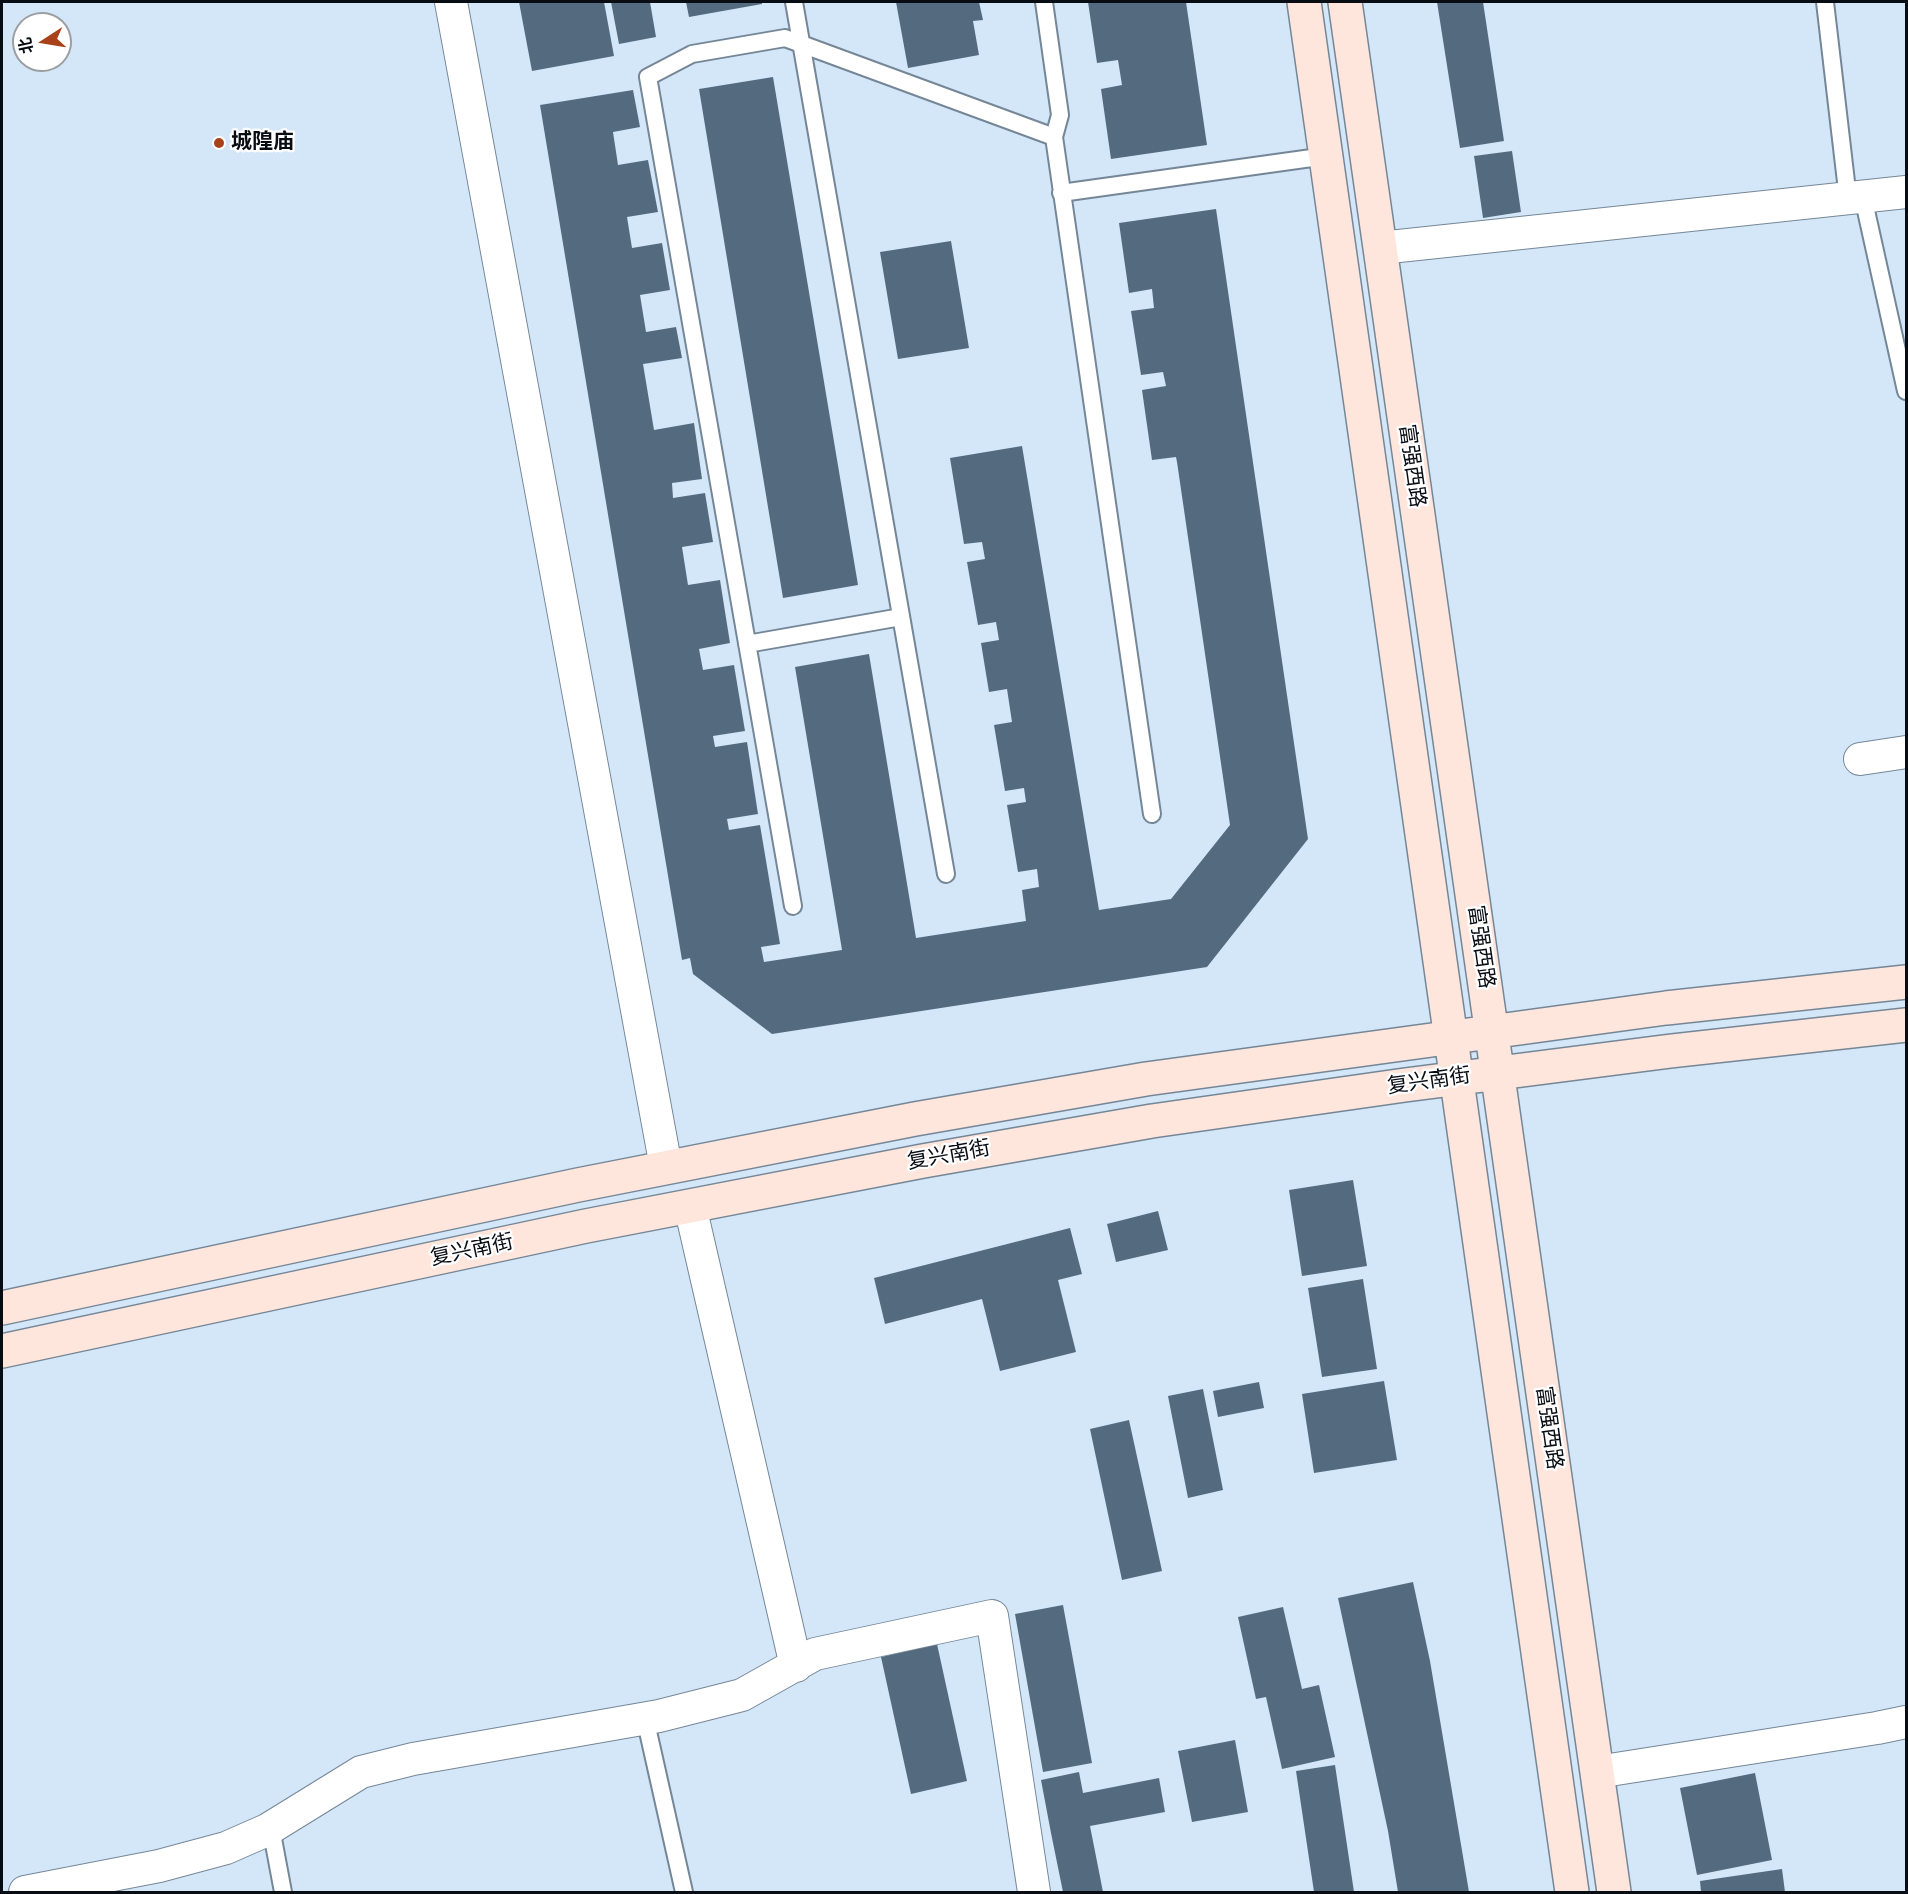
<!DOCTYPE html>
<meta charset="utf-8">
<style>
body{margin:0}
#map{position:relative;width:1908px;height:1894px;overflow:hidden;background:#d3e7f9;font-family:Roboto,"Noto Sans SC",sans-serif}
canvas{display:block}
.frame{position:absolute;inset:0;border:3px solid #070d13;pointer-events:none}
.north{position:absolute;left:12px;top:12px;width:60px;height:60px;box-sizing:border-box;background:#fff;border:2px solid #9c9ea1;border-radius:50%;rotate:258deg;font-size:16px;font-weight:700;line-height:24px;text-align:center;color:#070d13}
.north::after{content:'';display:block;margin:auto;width:21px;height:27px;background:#a84218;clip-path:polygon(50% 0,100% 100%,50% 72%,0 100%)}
</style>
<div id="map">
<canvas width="1908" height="1894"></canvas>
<div class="frame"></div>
<div class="north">北</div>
</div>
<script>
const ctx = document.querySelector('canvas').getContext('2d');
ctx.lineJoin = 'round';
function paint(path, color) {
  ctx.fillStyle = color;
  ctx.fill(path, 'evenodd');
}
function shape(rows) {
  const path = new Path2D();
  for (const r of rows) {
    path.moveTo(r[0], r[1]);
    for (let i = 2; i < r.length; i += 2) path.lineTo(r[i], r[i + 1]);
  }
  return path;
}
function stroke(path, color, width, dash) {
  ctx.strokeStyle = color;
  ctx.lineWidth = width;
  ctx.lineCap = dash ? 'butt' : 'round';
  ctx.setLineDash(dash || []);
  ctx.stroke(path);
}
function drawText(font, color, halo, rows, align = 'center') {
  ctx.font = font + ' Roboto,"Noto Sans SC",sans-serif';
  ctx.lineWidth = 4.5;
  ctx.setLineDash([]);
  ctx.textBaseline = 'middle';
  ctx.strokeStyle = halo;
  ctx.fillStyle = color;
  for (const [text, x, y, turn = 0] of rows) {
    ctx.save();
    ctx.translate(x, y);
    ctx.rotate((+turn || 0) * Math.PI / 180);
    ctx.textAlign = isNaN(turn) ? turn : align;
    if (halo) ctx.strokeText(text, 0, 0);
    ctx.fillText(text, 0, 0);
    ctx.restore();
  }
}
paint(shape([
 [519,2,604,2,614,56,532,71],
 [611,2,650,2,656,37,619,44],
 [686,2,762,2,762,4,689,17],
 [896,2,979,2,983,20,973,21,979,55,908,68],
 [1088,2,1186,2,1207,145,1111,159,1101,89,1122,85,1118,60,1097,63],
 [1437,2,1483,2,1504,141,1460,148],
 [773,77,858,585,783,598,699,89],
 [633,90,640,127,613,132,618,165,648,160,658,212,627,217,632,248,662,243,670,290,640,295,646,332,676,327,682,358,643,364,654,430,694,423,702,479,672,483,673,498,705,493,713,542,682,547,688,585,720,580,730,643,699,649,703,670,734,665,745,731,713,736,715,747,747,742,758,814,727,819,729,830,760,825,780,944,761,947,764,962,842,950,795,667,869,654,916,938,1026,921,1022,890,1039,887,1037,869,1018,872,1007,805,1026,802,1024,788,1005,791,994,725,1012,722,1007,689,989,692,981,643,999,640,996,622,978,625,967,562,985,559,982,542,964,544,950,458,1022,446,1099,910,1171,899,1230,825,1177,462,1176,457,1152,460,1142,390,1166,386,1163,372,1141,375,1131,311,1154,308,1152,289,1129,293,1119,223,1216,209,1308,839,1207,967,772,1034,693,974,690,958,682,960,540,105],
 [1512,151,1521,212,1483,218,1474,156],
 [951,241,969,348,898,359,880,252],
 [1353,1180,1367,1266,1302,1276,1289,1190],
 [1158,1211,1168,1250,1116,1262,1107,1224],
 [1070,1228,1082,1274,1058,1280,1076,1352,1000,1371,982,1299,885,1324,874,1278],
 [1363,1279,1377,1369,1322,1377,1308,1288],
 [1384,1381,1397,1460,1314,1473,1302,1394],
 [1259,1382,1264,1408,1218,1417,1213,1391],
 [1203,1389,1223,1490,1188,1498,1168,1396],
 [1129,1420,1162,1571,1122,1580,1090,1429],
 [1413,1582,1430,1661,1469,1892,1398,1892,1388,1831,1338,1598],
 [1063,1605,1092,1763,1043,1772,1015,1614],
 [1283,1607,1302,1689,1319,1685,1335,1757,1282,1769,1266,1697,1256,1699,1238,1617],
 [937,1644,967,1781,911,1794,881,1657],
 [1235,1740,1248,1812,1192,1822,1178,1751],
 [1335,1765,1354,1892,1314,1892,1296,1771],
 [1079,1772,1083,1793,1159,1778,1165,1812,1090,1826,1103,1892,1063,1892,1051,1833,1041,1780],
 [1755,1773,1772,1860,1697,1875,1680,1788],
 [1782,1869,1785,1892,1701,1892,1700,1881]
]), '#546b7f');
const service = shape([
 [794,2,946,874],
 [1044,2,1060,115,1054,137,1152,814],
 [1825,2,1848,199],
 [1061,193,1326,156],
 [1863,197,1906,391],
 [747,644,901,617],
 [793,906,648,77,692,54,785,38,1054,137],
 [645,1718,684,1892],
 [271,1828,283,1892]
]);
const minor = shape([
 [451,2,666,1167],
 [1380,248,1906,192],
 [1860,759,1906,752],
 [690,1206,796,1666],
 [1597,1772,1877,1728,1906,1722],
 [25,1892,159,1866,226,1848,267,1830,361,1772,413,1759,659,1716,742,1695,815,1654,992,1616,1034,1892]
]);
const secondary = shape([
 [1304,2,1572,1892],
 [1345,2,1614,1892],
 [2,1308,578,1185,915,1119,1146,1079,1666,1008,1906,982],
 [2,1351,586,1226,923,1161,1152,1121,1405,1085,1671,1051,1906,1025]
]);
stroke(service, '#758797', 20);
stroke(minor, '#758797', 34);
stroke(secondary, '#758797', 36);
stroke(service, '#fff', 16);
stroke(minor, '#fff', 32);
stroke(secondary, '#ffe6dd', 33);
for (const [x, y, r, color] of [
 [219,143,6,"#a84218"]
]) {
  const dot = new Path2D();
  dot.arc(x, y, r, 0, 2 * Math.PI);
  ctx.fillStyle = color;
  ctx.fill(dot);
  stroke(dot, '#fff', 2);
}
drawText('bold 21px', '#070d13', '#fff', [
 ["城隍庙",231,143]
], 'left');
drawText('21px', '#070d13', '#fff', [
 ["富强西路",1411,466,82],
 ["富强西路",1480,947,82],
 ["复兴南街",1429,1082,-8],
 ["复兴南街",949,1156,-10],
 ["复兴南街",472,1251,-12],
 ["富强西路",1548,1428,82]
]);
</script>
